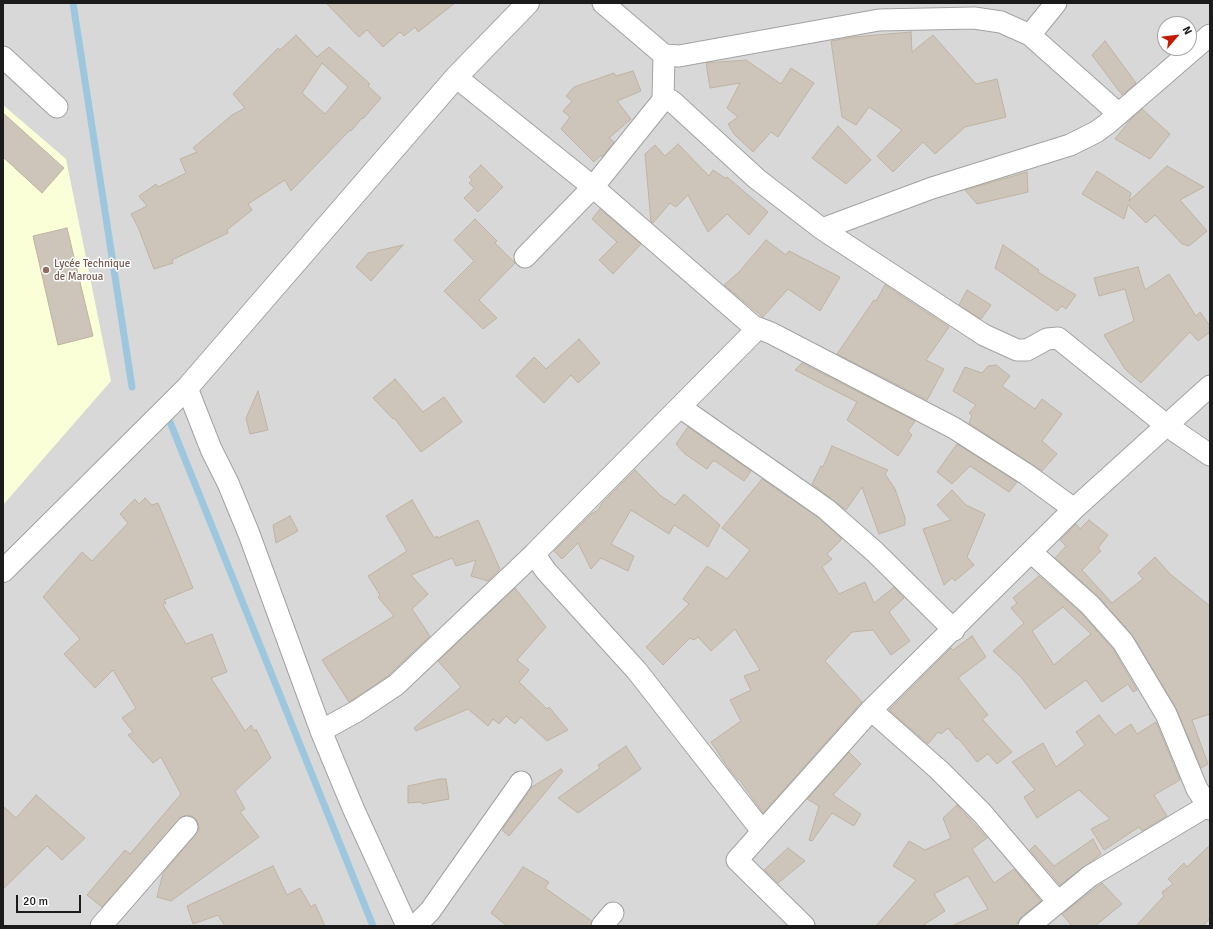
<!DOCTYPE html>
<meta charset="utf-8">
<style>
body{margin:0}
#map{position:relative;width:1213px;height:929px;overflow:hidden;background:#eeebe0;font-family:Signika,sans-serif}
canvas{display:block}
.frame{position:absolute;inset:0;border:4px solid #1b1b1b;pointer-events:none}
.north{position:absolute;left:1157px;top:16px;width:40px;height:40px;box-sizing:border-box;background:#fff;border:1px solid #a4a4a4;border-radius:50%;rotate:62deg;font-size:11px;font-weight:700;line-height:16px;text-align:center;color:#1b1b1b}
.north::after{content:'';display:block;margin:auto;width:14px;height:18px;background:#c61a00;clip-path:polygon(50% 0,100% 100%,50% 72%,0 100%)}
.scale{position:absolute;left:16px;top:895px;width:65px;height:18px;box-sizing:border-box;border:2px solid #1b1b1b;border-top:0;padding-left:5px;font-size:12px;line-height:14px;white-space:nowrap;color:#1b1b1b;-webkit-text-stroke:3px #fff;paint-order:stroke}
</style>
<div id="map">
<canvas width="1213" height="929"></canvas>
<div class="frame"></div>
<div class="north">N</div>
<div class="scale">20 m</div>
</div>
<script>
const ctx = document.querySelector('canvas').getContext('2d');
ctx.lineJoin = 'round';
function paint(path, color) {
  ctx.fillStyle = color;
  ctx.fill(path, 'evenodd');
}
function shape(rows) {
  const path = new Path2D();
  for (const r of rows) {
    path.moveTo(r[0], r[1]);
    for (let i = 2; i < r.length; i += 2) path.lineTo(r[i], r[i + 1]);
  }
  return path;
}
function stroke(path, color, width, dash) {
  ctx.strokeStyle = color;
  ctx.lineWidth = width;
  ctx.lineCap = dash ? 'butt' : 'round';
  ctx.setLineDash(dash || []);
  ctx.stroke(path);
}
function drawText(font, color, halo, rows, align = 'center') {
  ctx.font = font + ' Signika,sans-serif';
  ctx.lineWidth = 3;
  ctx.setLineDash([]);
  ctx.textBaseline = 'middle';
  ctx.strokeStyle = halo;
  ctx.fillStyle = color;
  for (const [text, x, y, turn = 0] of rows) {
    ctx.save();
    ctx.translate(x, y);
    ctx.rotate((+turn || 0) * Math.PI / 180);
    ctx.textAlign = isNaN(turn) ? turn : align;
    if (halo) ctx.strokeText(text, 0, 0);
    ctx.fillText(text, 0, 0);
    ctx.restore();
  }
}
paint(shape([
 [3,3,1210,3,1210,926,3,926],
 [1165,24,1189,24,1189,48,1165,48]
]), '#d9d8d8');
paint(shape([
 [3,105,66,159,111,381,3,505]
]), '#faffd7');
stroke(shape([
 [73,3,132,387],
 [170,422,373,926]
]), '#9dc7de', 7);
const building = shape([
 [326,3,455,3,418,32,415,27,404,36,400,32,383,47,367,30,359,37,326,3],
 [911,32,912,52,933,35,976,84,997,79,1006,117,965,127,935,154,923,142,893,172,877,156,902,130,869,107,856,125,842,117,831,41,854,37,911,32],
 [296,35,317,57,329,47,370,84,368,86,381,98,363,119,362,118,351,131,350,130,291,191,285,180,248,204,252,210,227,230,228,233,172,260,173,263,154,269,138,227,131,214,147,206,139,196,156,184,158,187,186,173,180,159,197,152,193,148,232,115,245,108,233,94,278,48,280,50,296,35],
 [322,63,348,87,325,114,302,93,322,63],
 [1105,41,1136,83,1122,95,1092,55,1105,41],
 [746,60,781,84,791,68,814,83,778,137,771,132,753,152,734,134,728,124,738,117,727,108,740,83,710,88,706,63,746,60],
 [633,71,641,91,617,101,631,119,609,138,614,142,602,157,601,155,594,162,561,129,570,117,563,111,572,101,566,96,574,87,614,73,616,76,633,71],
 [1142,109,1170,134,1150,159,1115,139,1131,119,1142,109],
 [3,113,64,168,42,193,3,157,3,113],
 [838,126,871,160,846,184,812,158,838,126],
 [678,144,709,176,713,170,725,178,727,177,768,212,749,235,727,214,708,232,688,195,676,207,670,203,653,223,651,222,645,154,655,145,665,156,678,144],
 [481,165,503,187,478,212,464,198,474,188,469,183,472,180,469,177,481,165],
 [1167,166,1204,187,1180,200,1207,231,1189,246,1182,244,1155,215,1146,223,1128,205,1124,219,1082,194,1097,171,1131,193,1129,201,1167,166],
 [1027,172,1028,192,977,204,965,190,1027,172],
 [600,209,641,244,613,274,599,260,617,242,592,219,600,209],
 [475,219,497,241,495,243,515,263,479,300,497,318,483,329,444,291,474,261,454,240,475,219],
 [67,228,93,336,58,345,33,236,67,228],
 [766,240,786,255,789,251,840,277,820,311,788,289,763,317,724,285,739,272,766,240],
 [403,245,371,281,356,267,368,253,403,245],
 [1003,245,1039,270,1038,272,1076,295,1066,309,1062,306,1057,311,995,268,1003,245],
 [1138,267,1145,290,1169,274,1196,316,1200,312,1210,326,1210,332,1198,341,1190,332,1141,383,1125,369,1104,335,1134,321,1125,289,1099,296,1094,278,1138,267],
 [885,285,949,327,926,360,944,369,927,400,837,354,874,300,876,301,885,285],
 [967,290,991,305,981,319,959,305,967,290],
 [579,339,600,363,578,383,571,375,544,403,516,376,534,357,546,369,579,339],
 [802,363,915,421,908,431,912,435,898,456,847,420,857,402,795,370,802,363],
 [996,365,1010,376,1002,386,1035,409,1042,399,1062,414,1042,441,1057,454,1042,471,969,423,972,416,969,413,976,405,953,391,965,367,982,373,988,366,996,365],
 [395,379,423,412,444,397,462,422,421,452,394,418,393,419,373,398,395,379],
 [258,391,268,430,250,434,246,418,258,391],
 [688,427,751,471,744,481,715,461,713,461,707,469,685,454,676,444,688,427],
 [957,444,1017,482,1009,492,970,466,952,484,937,472,957,444],
 [832,446,888,470,885,474,895,489,905,518,905,525,879,534,862,487,846,510,812,484,821,466,823,467,832,446],
 [635,470,661,496,675,505,684,494,720,525,708,547,674,525,669,534,631,510,611,544,634,556,628,571,601,558,591,569,578,543,562,559,554,551,591,514,598,510,602,503,635,470],
 [762,479,819,518,842,539,827,554,832,559,822,567,839,594,865,582,874,603,894,587,904,598,889,612,910,641,891,655,873,630,852,632,825,661,862,702,763,813,739,779,738,780,727,766,711,742,741,721,730,700,751,690,744,676,760,670,735,629,711,651,698,637,694,640,690,638,663,665,646,647,689,604,683,599,707,566,727,579,750,550,722,528,762,479],
 [952,490,966,505,985,514,967,557,974,565,955,581,952,578,944,585,923,529,951,520,937,505,952,490],
 [145,498,152,505,158,503,193,588,164,600,166,603,163,605,186,644,212,634,227,672,211,678,245,731,251,725,254,731,256,729,271,758,235,791,245,809,240,812,259,837,171,901,157,897,163,873,199,830,198,823,195,818,190,815,183,816,102,907,87,895,125,850,130,854,181,794,161,757,153,763,128,735,133,732,122,718,136,708,113,670,95,688,64,654,80,639,43,597,82,552,92,561,128,523,120,514,135,499,139,504,145,498],
 [412,500,434,538,437,536,438,538,478,520,500,569,488,581,471,576,476,560,456,566,452,558,411,575,428,594,412,609,430,636,388,676,349,702,322,660,394,616,378,597,380,595,368,576,407,551,386,516,412,500],
 [290,516,298,531,276,543,273,525,290,516],
 [1089,520,1108,535,1098,548,1101,551,1082,570,1112,603,1143,579,1138,573,1155,557,1170,574,1210,606,1210,714,1192,720,1208,764,1201,768,1176,708,1133,636,1099,597,1055,558,1066,546,1060,540,1076,524,1080,529,1089,520],
 [1039,576,1081,613,1113,649,1137,690,1133,692,1128,684,1102,702,1086,680,1045,709,1021,677,993,651,1024,623,1011,608,1017,603,1013,598,1039,576],
 [1063,607,1091,634,1054,665,1032,631,1063,607],
 [515,588,546,627,517,660,529,670,519,682,547,709,549,707,568,730,547,741,521,717,515,724,506,716,499,724,493,719,488,726,468,709,416,731,414,728,461,687,438,661,515,588],
 [972,636,986,657,958,678,988,715,982,719,1012,752,997,764,988,754,977,762,958,738,957,739,948,728,941,734,938,732,928,744,889,710,951,648,953,650,972,636],
 [1099,715,1115,735,1131,724,1137,734,1156,722,1180,780,1154,795,1167,816,1142,831,1139,827,1104,850,1091,829,1110,819,1079,790,1037,818,1024,797,1035,790,1012,762,1043,743,1056,767,1085,745,1076,732,1099,715],
 [626,746,641,769,578,813,558,798,600,768,598,765,626,746],
 [849,752,861,764,833,795,861,814,854,826,832,813,812,841,809,840,819,806,807,799,849,752],
 [561,769,563,771,509,836,502,830,532,787,561,769],
 [440,779,446,779,449,799,422,804,422,802,408,803,408,786,440,779],
 [36,795,85,838,62,860,47,846,3,889,3,806,16,818,36,795],
 [957,805,987,838,972,849,994,883,1014,869,1041,901,1021,917,1015,926,952,926,988,909,968,876,934,894,945,911,922,926,876,926,916,880,893,866,909,841,925,850,951,838,943,818,957,805],
 [1093,839,1101,854,1060,885,1030,850,1035,845,1054,866,1093,839],
 [1210,845,1210,918,1203,926,1136,926,1164,896,1162,892,1173,884,1168,879,1184,863,1187,867,1210,845],
 [788,848,805,861,778,883,764,870,788,848],
 [273,866,287,895,300,888,311,907,315,904,325,926,225,926,218,915,193,924,187,906,273,866],
 [523,867,549,882,545,888,592,921,590,926,507,926,491,913,523,867],
 [1102,883,1122,904,1095,926,1072,926,1062,914,1102,883]
]);
paint(building, '#cdc5b9');
stroke(building, '#c0b3a2', 1);
const minor = shape([
 [603,3,664,55,679,56,879,20,974,18,1001,22,1030,35,1119,114],
 [1030,35,1056,3],
 [3,57,57,107],
 [456,77,593,187,753,326,771,333,954,428,1026,474,1074,509],
 [663,100,670,100,674,103,757,179,822,229,984,335,1017,350,1027,350,1047,339,1058,338,1166,425,1210,455],
 [822,229,932,188,1070,145,1096,132,1107,124,1210,35],
 [525,257,593,187,663,100,664,55],
 [187,388,211,449,228,483,249,534,321,731,353,808,407,926],
 [680,407,826,509,875,552,954,630],
 [1031,552,1090,605,1123,642,1166,714,1197,789,1210,809],
 [534,554,546,571,637,671,762,831],
 [871,710,939,770,982,813,1058,902],
 [321,731,357,711,396,685,534,554,758,328],
 [101,926,187,827],
 [415,926,430,911,521,782],
 [602,926,613,913],
 [804,926,737,860,871,710,1074,509,1210,386],
 [1029,926,1090,876,1207,806]
]);
const tertiary = shape([
 [3,571,187,388,456,77,528,3]
]);
stroke(minor, '#a2a2a2', 23);
stroke(tertiary, '#a2a2a2', 24);
stroke(minor, '#fff', 21);
stroke(tertiary, '#fff', 22);
for (const [x, y, r, color] of [
 [46,270,4,"#8d6e63"]
]) {
  const dot = new Path2D();
  dot.arc(x, y, r, 0, 2 * Math.PI);
  ctx.fillStyle = color;
  ctx.fill(dot);
  stroke(dot, '#fff', 1.5);
}
drawText('11px', '#785e54', '#fff', [
 ["Lycée Technique",54,264],
 ["de Maroua",54,277]
], 'left');
</script>
